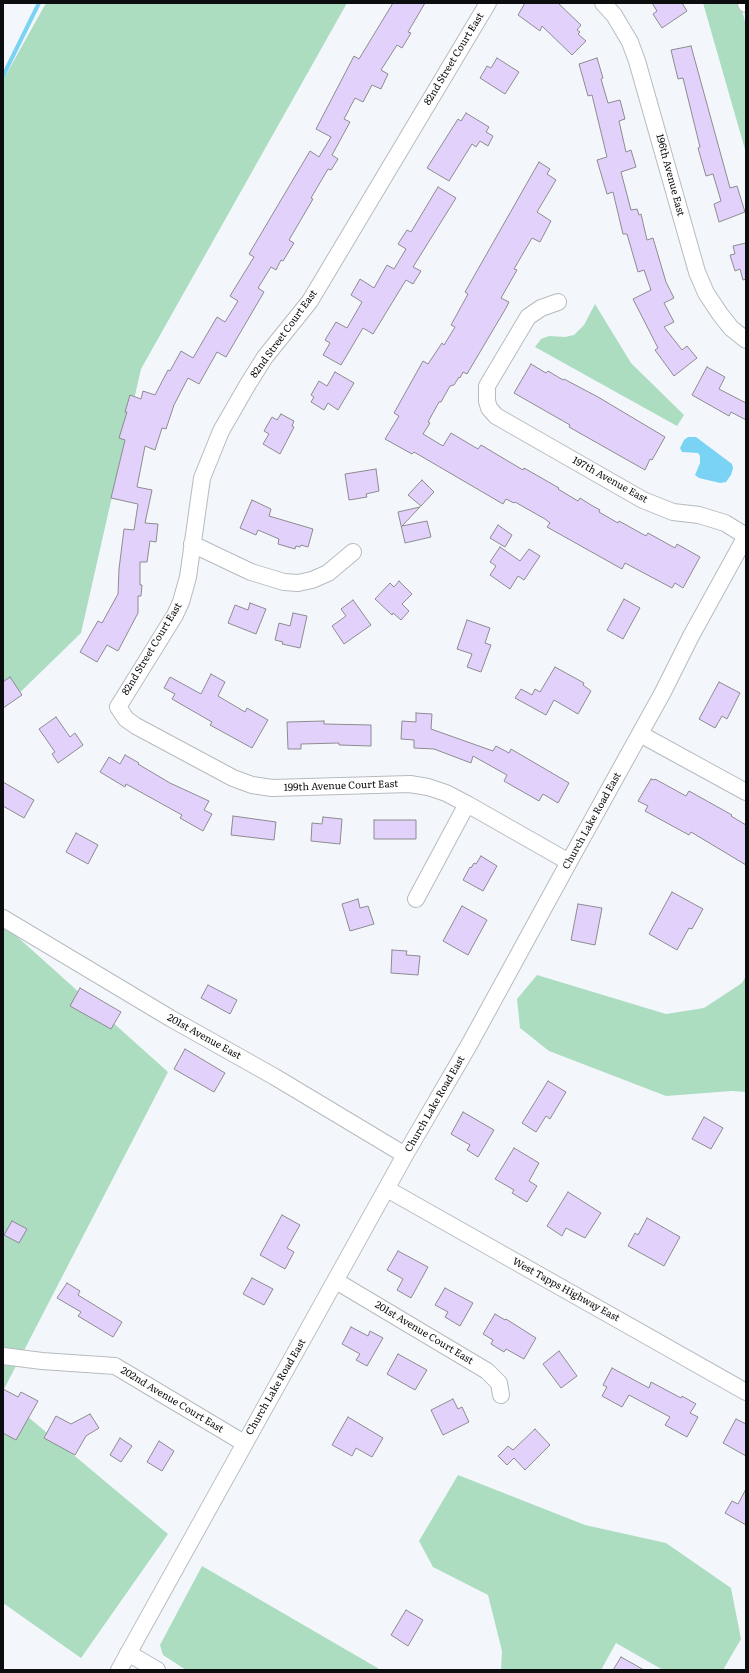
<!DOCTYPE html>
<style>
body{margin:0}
#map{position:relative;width:749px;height:1673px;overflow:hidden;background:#f3f7fc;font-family:Literata,serif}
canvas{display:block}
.frame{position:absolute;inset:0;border:4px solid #0c0d0f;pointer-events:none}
</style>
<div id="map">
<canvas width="749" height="1673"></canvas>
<div class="frame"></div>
</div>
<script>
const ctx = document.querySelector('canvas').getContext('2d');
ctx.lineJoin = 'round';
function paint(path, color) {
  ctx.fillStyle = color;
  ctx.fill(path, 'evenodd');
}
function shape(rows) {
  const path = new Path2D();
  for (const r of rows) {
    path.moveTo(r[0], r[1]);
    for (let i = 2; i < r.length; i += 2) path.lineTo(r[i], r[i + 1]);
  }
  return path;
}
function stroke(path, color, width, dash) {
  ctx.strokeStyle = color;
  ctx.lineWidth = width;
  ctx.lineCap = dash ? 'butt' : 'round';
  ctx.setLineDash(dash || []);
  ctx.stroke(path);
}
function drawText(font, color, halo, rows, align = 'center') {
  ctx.font = font + ' Literata,serif';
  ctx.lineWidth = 3.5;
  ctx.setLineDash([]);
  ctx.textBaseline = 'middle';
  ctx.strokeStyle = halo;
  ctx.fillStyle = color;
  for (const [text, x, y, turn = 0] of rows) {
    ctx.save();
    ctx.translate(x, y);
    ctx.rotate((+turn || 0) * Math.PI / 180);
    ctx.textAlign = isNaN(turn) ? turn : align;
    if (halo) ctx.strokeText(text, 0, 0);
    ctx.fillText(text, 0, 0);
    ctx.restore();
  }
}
paint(shape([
 [46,3,347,3,141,369,81,633,3,709,3,80],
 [703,3,740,3,746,25,746,153],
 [595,304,631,363,684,415,677,426,535,347,541,339,549,336,565,337,574,335,584,325],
 [3,924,168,1072,3,1391],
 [537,975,666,1014,704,1008,742,983,746,976,746,1092,732,1091,666,1096,549,1051,520,1028,517,999],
 [3,1396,168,1534,81,1658,3,1603],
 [458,1475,585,1525,666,1543,731,1588,741,1639,723,1670,663,1670,616,1643,601,1670,501,1670,502,1651,488,1595,433,1567,419,1541],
 [202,1566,381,1670,186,1670,163,1655,160,1645]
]), '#acddc1');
paint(shape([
 [688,437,696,437,732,464,733,468,731,475,726,482,720,483,699,478,695,475,700,463,700,456,698,453,682,452,680,448,684,440]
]), '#7ad3f4');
stroke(shape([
 [3,76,39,3]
]), '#7ad3f4', 4);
const building = shape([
 [393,3,425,3,408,32,411,33,402,48,397,45,381,70,388,74,381,89,372,85,363,102,355,98,344,119,350,122,332,155,338,159,331,170,328,169,311,198,313,199,289,240,294,243,283,261,281,260,276,270,271,267,258,288,264,292,226,357,217,352,199,384,188,378,174,405,166,429,162,428,155,450,145,446,137,487,152,490,145,523,158,524,156,542,150,541,147,562,140,562,140,585,142,585,141,596,138,596,138,613,118,651,107,645,97,662,80,652,98,621,102,623,118,594,119,569,124,529,134,530,138,504,111,498,125,440,119,438,127,412,125,412,130,395,141,399,143,391,155,395,168,370,170,371,181,351,193,358,217,317,225,322,238,301,230,296,254,257,249,254,310,151,319,157,331,137,316,129,354,56,359,59,393,3],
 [525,3,558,3,581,25,577,30,580,32,578,34,586,41,572,55,542,26,540,31,518,15,525,3],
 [652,3,682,3,687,11,662,28,653,14,657,11,652,3],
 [691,46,730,188,737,186,745,212,719,222,714,204,721,201,713,174,706,176,698,148,700,147,683,78,678,79,671,50,691,46],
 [497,58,519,72,505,94,480,78,487,66,491,68,497,58],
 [597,58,603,78,601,79,608,103,620,100,625,119,619,121,626,152,631,150,636,167,621,172,631,210,637,209,639,215,641,214,647,240,653,238,666,282,674,298,664,303,674,322,664,327,682,350,687,346,697,358,674,376,655,350,658,348,633,299,651,290,644,270,638,272,627,234,623,234,613,192,607,194,597,160,607,157,592,95,588,96,579,64,597,58],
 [466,113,489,127,486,132,493,136,488,146,480,141,476,147,472,144,449,181,427,168,458,119,461,121,466,113],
 [539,162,550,169,547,174,556,180,537,212,551,221,540,242,532,238,514,269,517,270,501,298,509,302,506,308,467,374,463,372,460,378,459,377,454,385,450,386,441,402,439,402,428,422,430,423,423,434,443,446,451,433,478,449,481,445,523,470,524,468,559,488,558,489,578,501,580,498,591,505,600,510,599,512,618,523,619,521,646,536,648,533,675,548,677,544,700,557,683,588,675,583,672,588,625,563,622,569,547,527,550,523,545,519,515,502,514,503,506,499,503,504,414,452,412,454,385,439,399,416,394,413,423,361,428,364,442,343,444,345,455,327,451,325,468,294,465,292,539,162],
 [438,187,456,198,413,267,421,271,413,284,406,280,373,334,363,328,341,365,323,355,330,343,325,340,336,322,347,328,362,302,351,295,360,279,374,288,387,265,394,269,406,249,398,244,407,230,411,232,438,187],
 [746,243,746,279,743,280,740,269,735,271,730,255,735,254,733,246,746,243],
 [531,364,546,373,548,371,563,380,564,379,598,397,665,437,652,460,650,459,645,470,569,427,570,425,514,393,531,364],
 [707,367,725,377,719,389,746,403,746,420,731,412,729,416,692,395,707,367],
 [335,372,354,383,338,410,328,403,324,410,311,402,314,397,311,395,319,381,327,386,335,372],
 [281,414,294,421,292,426,294,427,280,454,263,444,269,434,264,431,272,417,277,420,281,414],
 [376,469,379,491,366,494,367,497,349,500,345,474,376,469],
 [422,480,434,492,421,506,408,495,422,480],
 [252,500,271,509,269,516,313,529,308,547,301,545,300,547,296,546,295,549,278,544,279,539,258,530,256,535,240,528,252,500],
 [420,507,402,526,427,521,431,537,405,543,398,512,420,507],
 [498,525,512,535,505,547,490,538,498,525],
 [500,547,520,561,529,549,540,556,524,580,518,576,510,589,490,575,496,566,490,562,500,547],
 [399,581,412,594,402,604,409,611,401,620,393,613,392,615,375,599,390,583,394,587,399,581],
 [624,599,640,608,623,639,607,630,624,599],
 [353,600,371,625,344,644,332,626,346,616,341,609,353,600],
 [250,603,266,609,256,634,228,623,235,605,248,610,250,603],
 [293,613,307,616,300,648,282,644,283,642,275,640,279,623,290,626,293,613],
 [467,620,490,628,485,643,491,645,481,672,467,667,472,654,457,649,467,620],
 [555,667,584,683,583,685,591,691,578,714,554,700,546,715,515,698,521,689,532,695,535,689,540,692,555,667],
 [211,674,225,682,218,696,245,712,247,708,268,720,252,748,210,725,212,722,172,699,175,694,164,688,170,677,201,694,211,674],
 [10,677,22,695,3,708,3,682,10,677],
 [719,682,740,693,727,719,722,716,715,728,699,719,719,682],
 [416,713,432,714,431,729,493,751,496,746,509,753,511,749,569,783,558,803,543,794,539,801,504,781,507,775,473,756,471,763,434,749,414,748,414,740,401,739,402,721,416,722,416,713],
 [56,717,70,737,75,733,83,745,58,763,52,754,55,752,39,729,56,717],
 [324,721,324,724,371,725,371,746,339,745,339,743,301,744,301,749,288,749,287,722,324,721],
 [125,755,139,763,138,764,170,783,209,801,204,810,212,814,203,831,180,818,182,815,126,784,125,787,100,772,109,757,120,764,125,755],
 [651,779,654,780,655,779,686,796,689,791,732,815,731,816,746,825,746,865,691,832,689,835,645,811,648,806,638,801,651,779],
 [3,782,34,800,24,818,3,806,3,782],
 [233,816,276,822,274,840,231,835,233,816],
 [323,817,342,819,340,844,311,841,312,823,322,824,323,817],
 [374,820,416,820,416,839,374,839,374,820],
 [76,833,98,845,88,864,66,852,76,833],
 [481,856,497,866,483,891,463,880,470,867,471,868,474,863,476,864,481,856],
 [672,892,703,909,692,929,689,928,677,950,649,934,672,892],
 [358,899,360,908,368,906,374,924,350,931,342,904,358,899],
 [578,904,602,908,595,945,571,940,578,904],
 [462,906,487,920,468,955,443,941,462,906],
 [392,950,407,951,406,955,420,956,418,975,391,973,392,950],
 [208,985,237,1000,230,1014,201,998,208,985],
 [80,988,121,1012,111,1029,70,1006,80,988],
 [185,1049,225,1073,214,1092,174,1069,185,1049],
 [548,1081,566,1092,550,1119,546,1116,536,1132,522,1123,548,1081],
 [463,1112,494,1130,478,1157,467,1150,470,1145,451,1134,463,1112],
 [704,1117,723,1128,711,1149,692,1139,704,1117],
 [514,1148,539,1163,529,1181,537,1186,527,1202,512,1193,514,1190,495,1179,514,1148],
 [568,1192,601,1213,585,1238,566,1228,562,1236,547,1226,568,1192],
 [282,1215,300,1225,287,1248,294,1252,285,1269,260,1255,282,1215],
 [647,1218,680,1237,664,1266,628,1246,635,1233,638,1235,647,1218],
 [12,1221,27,1229,19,1243,4,1235,12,1221],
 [398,1251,428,1267,411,1298,397,1290,403,1279,387,1270,398,1251],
 [252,1278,273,1289,264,1305,243,1294,252,1278],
 [67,1283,80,1291,78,1295,122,1322,113,1337,78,1316,81,1312,57,1298,67,1283],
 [445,1288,473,1303,460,1326,445,1317,448,1312,435,1305,445,1288],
 [495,1314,505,1320,506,1319,536,1338,524,1359,506,1349,504,1352,491,1344,493,1340,483,1334,495,1314],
 [351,1327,368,1336,370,1331,383,1338,367,1366,356,1360,360,1354,342,1344,351,1327],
 [559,1351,577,1376,561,1388,543,1364,559,1351],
 [398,1354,427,1370,415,1390,387,1374,398,1354],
 [612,1368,649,1388,651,1382,681,1398,682,1396,696,1404,690,1413,698,1417,687,1437,665,1425,670,1417,629,1395,622,1407,602,1396,607,1387,603,1385,612,1368],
 [3,1389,18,1397,21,1392,38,1401,16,1440,3,1433,3,1389],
 [453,1399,458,1409,462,1407,469,1422,443,1435,431,1410,453,1399],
 [90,1414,99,1428,86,1436,75,1455,44,1438,56,1416,71,1424,90,1414],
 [348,1417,383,1438,372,1457,356,1448,352,1456,332,1445,348,1417],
 [736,1419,746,1424,746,1456,723,1443,736,1419],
 [535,1429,550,1445,525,1470,514,1458,507,1465,498,1456,508,1446,513,1450,535,1429],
 [120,1438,132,1446,121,1462,110,1455,120,1438],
 [159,1441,174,1451,162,1471,147,1462,159,1441],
 [746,1489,746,1525,725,1513,732,1501,738,1504,746,1489],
 [406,1610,423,1620,408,1646,391,1635,406,1610],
 [621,1657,644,1670,613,1670,621,1657]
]);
paint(building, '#e2d2fb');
stroke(building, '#8d8b90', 1);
const minor = shape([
 [488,3,310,301,265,357,248,384,221,431,202,478,188,577,181,602,175,615,118,707,126,719,136,726,233,778,252,785,272,788,410,784,428,787,446,793,467,804,569,862],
 [603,3,614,15,630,42,637,61,697,272,706,293,720,314,731,328,746,340],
 [746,3,746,4],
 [558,302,541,308,528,317,487,386,487,401,489,408,496,416,643,500,673,512,699,515,725,523,746,536],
 [192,544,251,572,284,582,298,583,312,580,328,573,353,552],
 [640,734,746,792],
 [416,899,467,804],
 [3,918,170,1018,275,1077,405,1155],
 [387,1189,746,1392],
 [336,1281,487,1371,499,1383,501,1395],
 [3,1356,42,1361,115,1366,244,1443],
 [128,1653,157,1670],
 [119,1670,405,1155,469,1045,569,862,663,692,691,636,746,536]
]);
stroke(minor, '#b6bbbf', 18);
stroke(minor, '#fff', 16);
drawText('10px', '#0c0d0f', '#fff', [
 ["82nd Street Court East",454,59,-59],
 ["196th Avenue East",670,175,75],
 ["82nd Street Court East",284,334,-54],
 ["197th Avenue East",610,480,29],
 ["82nd Street Court East",152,649,-59],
 ["199th Avenue Court East",341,786,-2],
 ["Church Lake Road East",592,821,-61],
 ["201st Avenue East",204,1037,29],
 ["Church Lake Road East",435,1104,-60],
 ["West Tapps Highway East",566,1290,29],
 ["201st Avenue Court East",424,1333,31],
 ["Church Lake Road East",276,1387,-60],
 ["202nd Avenue Court East",172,1400,31]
]);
</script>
